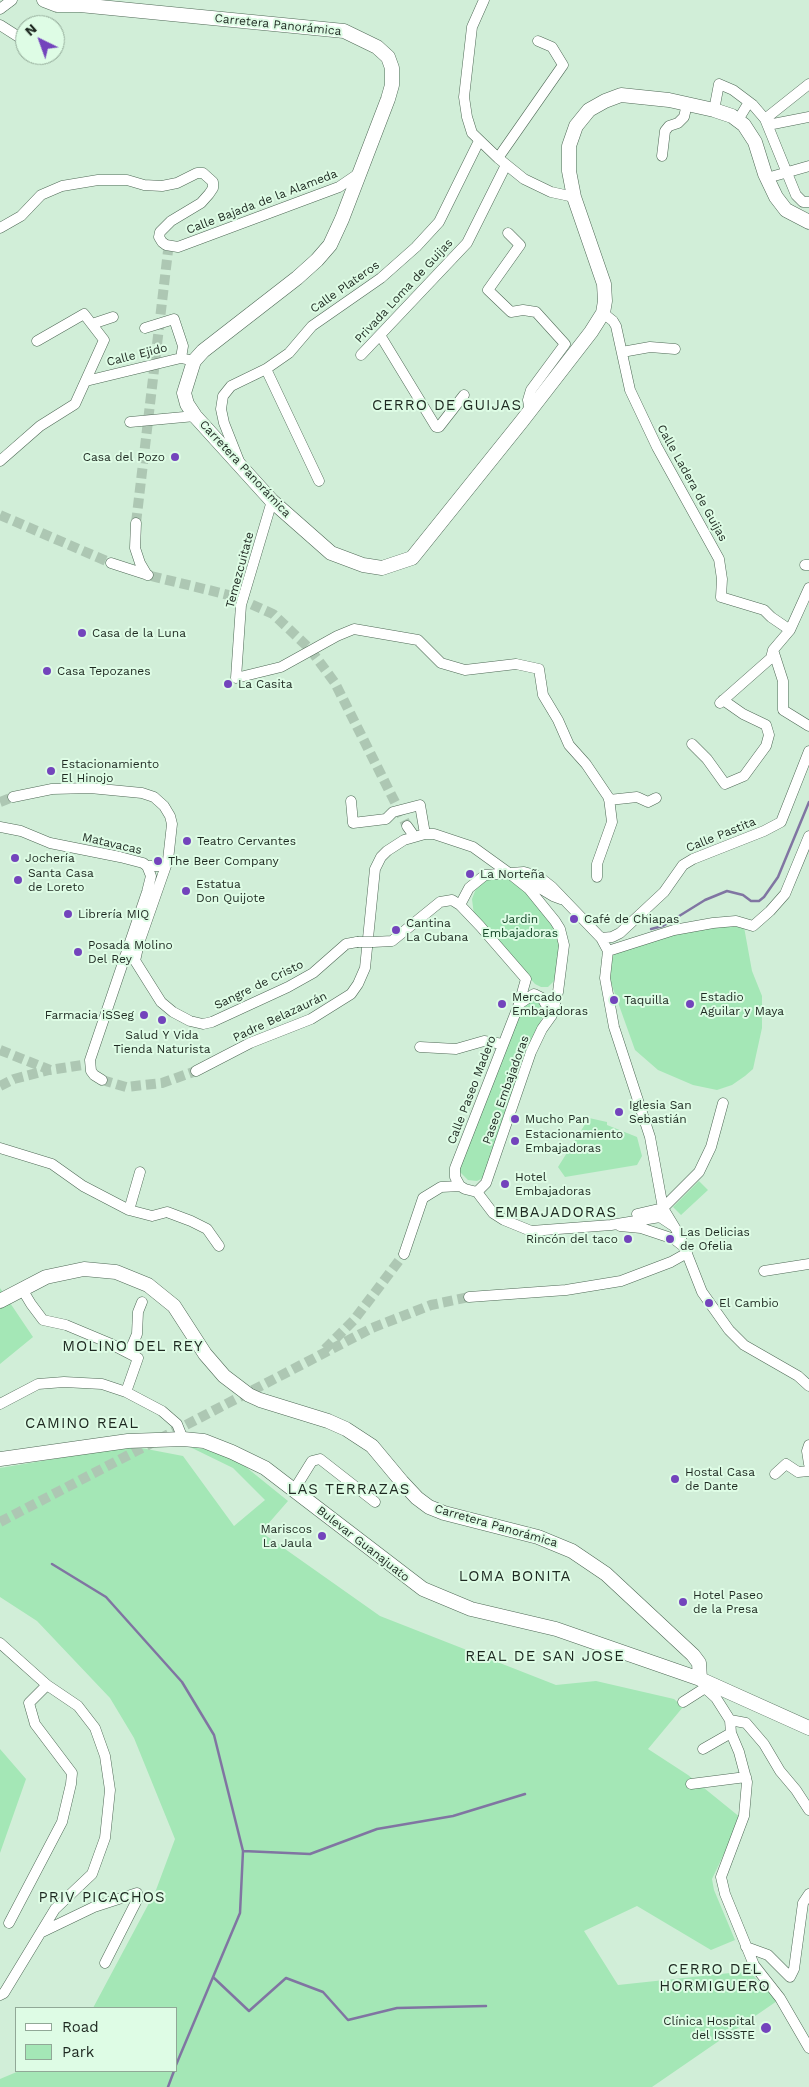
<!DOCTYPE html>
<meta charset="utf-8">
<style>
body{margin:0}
#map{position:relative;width:809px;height:2087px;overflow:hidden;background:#d1eed8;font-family:"Work Sans",sans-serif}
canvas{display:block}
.legend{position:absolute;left:15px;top:2007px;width:162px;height:65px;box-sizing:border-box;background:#defce5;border:1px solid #91a897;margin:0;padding:6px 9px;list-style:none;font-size:15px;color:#1e2921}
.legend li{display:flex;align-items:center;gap:10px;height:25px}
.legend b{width:25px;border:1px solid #91a897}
.north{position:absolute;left:15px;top:15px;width:50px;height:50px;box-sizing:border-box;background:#defce5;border:1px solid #91a897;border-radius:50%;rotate:318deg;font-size:14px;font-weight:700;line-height:20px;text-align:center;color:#1e2921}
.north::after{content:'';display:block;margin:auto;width:18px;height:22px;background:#7344bc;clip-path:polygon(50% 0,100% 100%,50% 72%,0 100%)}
</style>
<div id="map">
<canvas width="809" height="2087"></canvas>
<ul class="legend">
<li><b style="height:6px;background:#fff"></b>Road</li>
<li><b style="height:14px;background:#a4e7b6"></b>Park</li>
</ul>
<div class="north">N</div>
</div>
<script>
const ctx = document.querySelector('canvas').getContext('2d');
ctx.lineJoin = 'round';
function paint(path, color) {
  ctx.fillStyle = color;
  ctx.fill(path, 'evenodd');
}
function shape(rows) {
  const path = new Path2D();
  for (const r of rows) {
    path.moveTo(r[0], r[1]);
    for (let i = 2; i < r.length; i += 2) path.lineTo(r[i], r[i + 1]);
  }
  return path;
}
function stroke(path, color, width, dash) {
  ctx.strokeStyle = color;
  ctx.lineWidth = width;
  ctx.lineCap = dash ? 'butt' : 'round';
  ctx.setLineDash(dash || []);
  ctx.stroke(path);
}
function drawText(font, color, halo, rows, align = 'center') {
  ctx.font = font + ' "Work Sans",sans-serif';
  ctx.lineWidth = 4;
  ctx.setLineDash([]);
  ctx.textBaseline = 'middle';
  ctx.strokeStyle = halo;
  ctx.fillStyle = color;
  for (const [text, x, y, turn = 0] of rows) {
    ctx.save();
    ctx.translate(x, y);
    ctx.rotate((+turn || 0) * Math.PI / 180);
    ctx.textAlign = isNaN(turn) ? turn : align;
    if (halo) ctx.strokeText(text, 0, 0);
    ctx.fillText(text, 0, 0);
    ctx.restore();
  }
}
paint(shape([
 [504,876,512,880,543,909,559,938,560,946,556,979,548,987,541,987,535,984,474,915,472,899,477,886,489,878],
 [713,924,744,927,752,971,762,996,762,1028,753,1069,745,1076,732,1085,717,1090,693,1085,658,1070,635,1050,610,980,613,953,648,941],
 [532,999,539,1001,544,1011,543,1015,483,1178,477,1181,468,1180,459,1171,522,1005],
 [589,1118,607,1122,607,1125,637,1137,642,1156,637,1165,565,1177,558,1167],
 [699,1181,708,1190,681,1215,673,1207],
 [0,1288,33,1337,0,1364],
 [131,1446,183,1456,234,1526,265,1500,233,1468,190,1447,217,1451,236,1459,288,1501,261,1532,380,1616,556,1685,596,1681,674,1699,683,1707,648,1749,688,1775,741,1818,712,1879,714,1890,735,1940,711,1950,637,1906,584,1931,618,1985,749,1971,777,2001,652,2087,0,2087,0,2079,19,2071,176,2071,176,2008,93,2008,156,1890,175,1839,134,1738,110,1698,37,1621,0,1597,0,1468],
 [0,1749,26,1779,0,1853]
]), '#a4e7b6');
stroke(shape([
 [651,929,663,926,705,900,727,891,743,895,751,901,759,901,764,897,778,877,809,802],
 [52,1564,106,1597,182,1682,214,1735,243,1851,240,1913,176,2065],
 [243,1851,310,1854,377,1829,453,1816,525,1794],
 [213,1977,249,2011,286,1978,323,1992,348,2020,397,2008,486,2006],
 [168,2087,174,2071]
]), '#8075a2', 2.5);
stroke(shape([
 [0,515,111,563],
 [136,523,168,251],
 [151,576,233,596,273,614,310,649,335,683,407,826],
 [0,802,13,797],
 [0,1050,50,1070,82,1065],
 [102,1080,126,1087,162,1083,196,1071],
 [0,1086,14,1079,49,1070],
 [325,1349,354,1320,404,1254],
 [0,1522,372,1328,431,1305,469,1297]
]), '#adc7b3', 10, [10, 5]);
const street = shape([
 [484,0,472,27,464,97,467,117,472,133,498,158,524,179,551,192,574,197],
 [0,9,12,0],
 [0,25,22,39],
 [714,110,719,84,733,90,753,105,765,119,796,195,803,202,809,202],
 [765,119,809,84],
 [738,120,749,102],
 [768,125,809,117],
 [662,156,665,131,669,126,678,123,684,117,687,104],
 [498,158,563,65,552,47,538,41],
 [767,178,809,166],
 [0,228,21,216,41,195,62,186,98,180,127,180,144,185,162,186,177,183,197,173,203,173,213,182,213,188,209,194,201,203,171,221,160,232,159,237,162,242,166,245,178,247,339,187,358,174],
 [508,233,520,245,488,290,511,312,523,310,536,312,565,344,531,390,528,400,530,411],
 [603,313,613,321,616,326,630,390,657,447,719,559,722,579,721,597,764,610,771,617,790,630],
 [92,324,113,317],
 [145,328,174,319,183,346,181,358],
 [380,335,436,427,439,427,464,395],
 [622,352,650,347,675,349],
 [361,355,467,243,506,165],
 [266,369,319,481],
 [86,381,181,358,194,361],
 [130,422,195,416],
 [0,461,40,426,75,404,104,340,84,314,37,341],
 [239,461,224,423,221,409,223,396,231,386,266,369,289,353,312,326,381,278,416,247,439,222,479,141],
 [272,501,241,605,236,678,281,667,337,636,354,629,418,640,441,663,465,670,516,664,539,669,543,695,558,720,569,745,586,764,609,798,612,822,597,864,597,877],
 [136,523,135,548,140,563,147,575],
 [111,563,148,575],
 [805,565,809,565],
 [773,650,783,681,783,710,809,726],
 [720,703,771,658,773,650,790,630,809,588],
 [692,744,707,759,725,784,744,776,766,746,769,735,766,725,743,714,723,700],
 [13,797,52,789,90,788,142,793,154,797,164,806,170,816,172,824,168,860,139,943,135,961],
 [609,800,637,797,648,802,656,798],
 [351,801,353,823,386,819,393,812,420,805,425,834],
 [407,826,414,836],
 [0,827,21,831,50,843,120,857,143,863,147,866,163,866,168,862],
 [523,878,553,896,561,899],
 [460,905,469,888,485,875,524,872,538,876,552,887,601,938,608,951,605,978,614,1027,650,1137,663,1208,680,1236,702,1292,729,1330,744,1345,798,1376,809,1386],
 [601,938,612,937,620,933,664,892,683,865,693,859,764,831,781,822,809,751],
 [373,942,392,941,440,902,452,900],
 [608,951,674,930,713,923,736,921,753,926,770,911,785,894,809,836],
 [124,958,129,956,134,959,161,1002,173,1012,190,1021,203,1024,212,1022,288,987,313,973,346,944,357,942],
 [519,1004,534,994,542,998,552,1015],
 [420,1047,456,1049,484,1041,503,1044],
 [196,1071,250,1043,311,1019,351,994,358,984,365,968,375,869,381,857,387,851,404,840,425,834,434,834,473,847,509,873,529,889,555,921,560,929,564,945,558,992,552,1015,542,1029,531,1052,486,1183,477,1192,465,1189,460,1186,455,1177,455,1168,519,1004,526,979,480,926,460,905,452,900],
 [102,1080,94,1075,91,1071,90,1060,147,892,151,876,147,866],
 [0,1148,52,1164,83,1186,129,1210,152,1216,167,1212,191,1221,207,1229,219,1246],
 [477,1192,493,1213,504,1220,531,1231,611,1225,660,1217,672,1225],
 [663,1208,699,1172,711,1147,723,1103],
 [129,1210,140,1172],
 [637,1214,663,1208],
 [620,1226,641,1228,674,1239,683,1246],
 [404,1254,423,1198,441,1187,460,1186],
 [764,1271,809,1264],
 [22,1289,31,1304,43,1320,66,1325,109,1343,138,1358,126,1392],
 [469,1297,566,1290,621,1281,671,1262,687,1253],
 [129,1353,137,1334,138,1312,142,1302],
 [0,1404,38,1384,64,1382,102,1384,126,1392,162,1411,177,1424,183,1439],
 [809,1445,807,1451,809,1464],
 [775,1474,786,1464,798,1472,809,1471],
 [294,1490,312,1461,320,1459,375,1502],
 [0,1643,47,1685,78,1706,95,1728,105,1756,110,1790,105,1838,92,1874,55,1909,4,1993,0,1995],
 [706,1681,705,1688,716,1698,730,1720,731,1733,739,1752,747,1782,744,1816,721,1877,725,1894,754,1965,780,1998,809,2048],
 [683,1702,705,1688],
 [730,1720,746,1723,764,1744,780,1771,796,1790,809,1810],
 [703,1749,731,1733],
 [691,1784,746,1777],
 [9,1923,62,1822,71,1784,72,1773,35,1724,29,1703,47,1685],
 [42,1932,94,1907,137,1893,138,1898,105,1963],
 [746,1947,768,1955,790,1977,794,1969,803,1903,809,1894]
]);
const secondary = shape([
 [44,0,57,5,80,5,344,31,377,47,388,57,392,68,392,85,388,99,342,219,330,245,317,260,297,278,203,351,194,361,184,393,187,404,195,416,272,501,331,553,363,565,382,568,412,558,522,421,591,332,603,313,605,301,604,284,574,197,569,171,569,146,576,126,589,110,605,101,621,95,669,100,714,110,732,116,744,125,755,142,765,174,776,197,786,210,809,222],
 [0,1301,46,1277,84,1269,116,1272,148,1285,174,1306,205,1354,224,1376,249,1395,260,1400,328,1421,346,1429,372,1446,402,1482,417,1498,429,1507,444,1513,538,1537,572,1551,606,1574,693,1655,699,1663,700,1679,809,1728],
 [0,1459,128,1441,183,1439,204,1441,232,1452,265,1468,423,1589,471,1609,556,1629,700,1679]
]);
stroke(street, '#4f6956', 11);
stroke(secondary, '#4f6956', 15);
stroke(street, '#fff', 10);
stroke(secondary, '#fff', 14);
const streetBridge = shape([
 [357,942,373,942]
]);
stroke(streetBridge, '#4f6956', 11, []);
stroke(streetBridge, '#fff', 10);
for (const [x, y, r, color] of [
 [175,457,5,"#7344bc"],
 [82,633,5,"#7344bc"],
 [47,671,5,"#7344bc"],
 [228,684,5,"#7344bc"],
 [51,771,5,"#7344bc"],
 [187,841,5,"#7344bc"],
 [15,858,5,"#7344bc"],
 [158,861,5,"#7344bc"],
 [470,874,5,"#7344bc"],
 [18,880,5,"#7344bc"],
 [186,891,5,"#7344bc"],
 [68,914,5,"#7344bc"],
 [574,919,5,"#7344bc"],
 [396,930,5,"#7344bc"],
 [78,952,5,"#7344bc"],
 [614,1000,5,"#7344bc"],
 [502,1004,5,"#7344bc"],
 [690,1004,5,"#7344bc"],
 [144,1015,5,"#7344bc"],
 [162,1020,5,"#7344bc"],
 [619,1112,5,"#7344bc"],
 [515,1119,5,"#7344bc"],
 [515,1141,5,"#7344bc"],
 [505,1184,5,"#7344bc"],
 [628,1239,5,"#7344bc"],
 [670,1239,5,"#7344bc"],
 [709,1303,5,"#7344bc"],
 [675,1479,5,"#7344bc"],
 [322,1536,5,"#7344bc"],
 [683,1602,5,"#7344bc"],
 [766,2028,6,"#7344bc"]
]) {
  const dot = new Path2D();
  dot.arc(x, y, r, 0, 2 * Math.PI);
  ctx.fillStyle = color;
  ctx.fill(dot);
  stroke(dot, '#defce5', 2);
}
drawText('12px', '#1e2921', '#defce5', [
 ["Carretera Panorámica",278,25,6],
 ["Calle Bajada de la Alameda",262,202,-21],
 ["Calle Plateros",345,287,-35],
 ["Privada Loma de Guijas",404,291,-47],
 ["Calle Ejido",137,355,-14],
 ["Carretera Panorámica",245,469,47],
 ["Calle Ladera de Guijas",692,483,61],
 ["Temezcuitate",240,570,-75],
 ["Calle Pastita",721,835,-22],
 ["Matavacas",112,844,13],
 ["Sangre de Cristo",259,985,-26],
 ["Padre Belazaurán",280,1017,-25],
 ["Calle Paseo Madero",472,1090,-69],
 ["Paseo Embajadoras",506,1090,-70],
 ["Carretera Panorámica",496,1526,16],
 ["Bulevar Guanajuato",363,1544,38]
]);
drawText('12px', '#1e2921', '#defce5', [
 ["Casa del Pozo",165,457,"right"],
 ["Casa de la Luna",92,633],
 ["Casa Tepozanes",57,671],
 ["La Casita",238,684],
 ["Estacionamiento",61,764],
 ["El Hinojo",61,778],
 ["Teatro Cervantes",197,841],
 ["Jochería",25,858],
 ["The Beer Company",168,861],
 ["Santa Casa",28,873],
 ["de Loreto",28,887],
 ["La Norteña",480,874],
 ["Estatua",196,884],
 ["Don Quijote",196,898],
 ["Librería MIQ",78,914],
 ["Café de Chiapas",584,919],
 ["Cantina",406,923],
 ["La Cubana",406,937],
 ["Posada Molino",88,945],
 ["Del Rey",88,959],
 ["Mercado",512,997],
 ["Embajadoras",512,1011],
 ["Estadio",700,997],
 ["Aguilar y Maya",700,1011],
 ["Taquilla",624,1000],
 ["Farmacia iSSeg",134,1015,"right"],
 ["Salud Y Vida",162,1035,"center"],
 ["Tienda Naturista",162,1049,"center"],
 ["Iglesia San",629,1105],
 ["Sebastián",629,1119],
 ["Mucho Pan",525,1119],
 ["Estacionamiento",525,1134],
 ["Embajadoras",525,1148],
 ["Hotel",515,1177],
 ["Embajadoras",515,1191],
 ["Las Delicias",680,1232],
 ["de Ofelia",680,1246],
 ["Rincón del taco",618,1239,"right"],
 ["El Cambio",719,1303],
 ["Hostal Casa",685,1472],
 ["de Dante",685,1486],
 ["Mariscos",312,1529,"right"],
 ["La Jaula",312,1543,"right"],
 ["Hotel Paseo",693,1595],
 ["de la Presa",693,1609],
 ["Clínica Hospital",755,2021,"right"],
 ["del ISSSTE",755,2035,"right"]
], 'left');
drawText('12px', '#134626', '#defce5', [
 ["Jardin",520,919],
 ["Embajadoras",520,933]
]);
ctx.letterSpacing = '1px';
drawText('15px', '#1e2921', '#defce5', [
 ["CERRO DE GUIJAS",447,406],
 ["EMBAJADORAS",556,1213],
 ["MOLINO DEL REY",133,1347],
 ["CAMINO REAL",82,1424],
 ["LAS TERRAZAS",349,1490],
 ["LOMA BONITA",515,1577],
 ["REAL DE SAN JOSE",545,1657],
 ["PRIV PICACHOS",102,1898],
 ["CERRO DEL",715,1970],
 ["HORMIGUERO",715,1987]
]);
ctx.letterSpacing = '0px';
</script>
